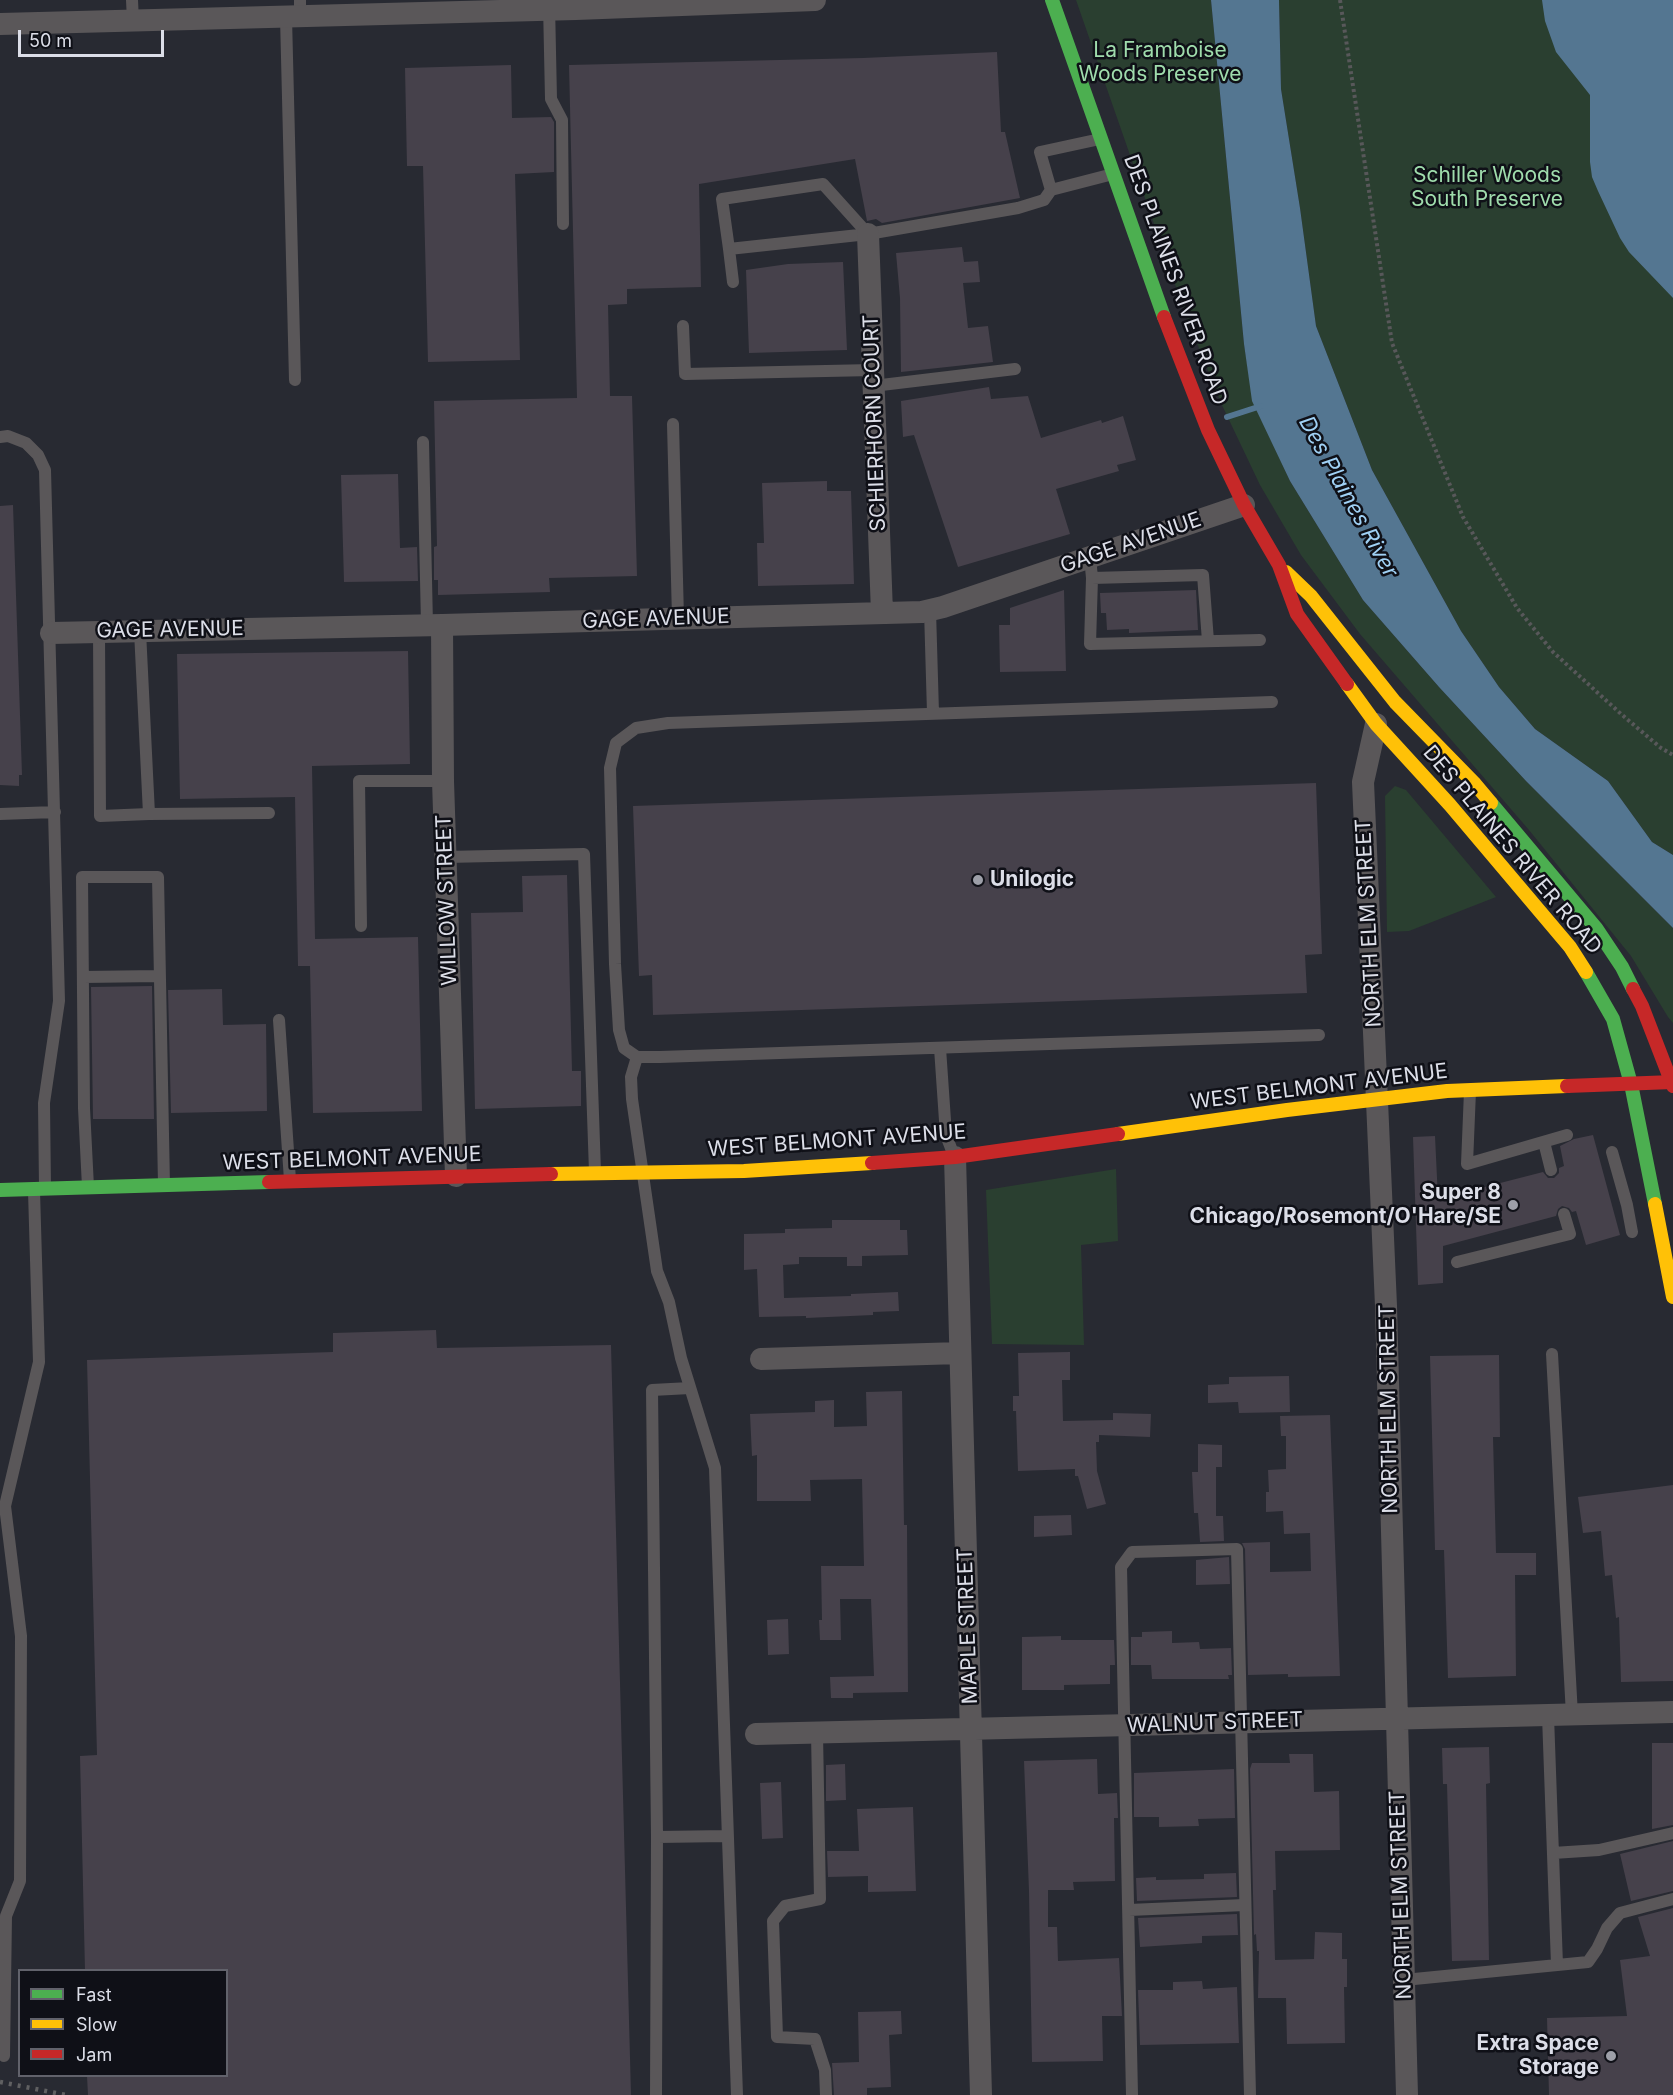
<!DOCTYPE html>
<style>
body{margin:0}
#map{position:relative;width:1673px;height:2095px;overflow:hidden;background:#282a32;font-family:Inter,sans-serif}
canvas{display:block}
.legend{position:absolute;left:18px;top:1969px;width:210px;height:108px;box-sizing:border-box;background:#0f1017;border:2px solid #61626b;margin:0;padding:8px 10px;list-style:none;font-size:18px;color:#dcdee8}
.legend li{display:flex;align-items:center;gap:12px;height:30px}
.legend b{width:30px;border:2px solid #61626b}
.scale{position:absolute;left:18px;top:30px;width:146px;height:27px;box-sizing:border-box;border:3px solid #dcdee8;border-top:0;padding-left:8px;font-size:18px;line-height:21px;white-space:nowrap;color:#dcdee8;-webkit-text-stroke:4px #0f1017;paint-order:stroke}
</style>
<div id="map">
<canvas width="1673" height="2095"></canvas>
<ul class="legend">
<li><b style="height:8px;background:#4caf50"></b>Fast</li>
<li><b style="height:8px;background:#ffc107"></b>Slow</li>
<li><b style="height:8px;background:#c62828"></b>Jam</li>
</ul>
<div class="scale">50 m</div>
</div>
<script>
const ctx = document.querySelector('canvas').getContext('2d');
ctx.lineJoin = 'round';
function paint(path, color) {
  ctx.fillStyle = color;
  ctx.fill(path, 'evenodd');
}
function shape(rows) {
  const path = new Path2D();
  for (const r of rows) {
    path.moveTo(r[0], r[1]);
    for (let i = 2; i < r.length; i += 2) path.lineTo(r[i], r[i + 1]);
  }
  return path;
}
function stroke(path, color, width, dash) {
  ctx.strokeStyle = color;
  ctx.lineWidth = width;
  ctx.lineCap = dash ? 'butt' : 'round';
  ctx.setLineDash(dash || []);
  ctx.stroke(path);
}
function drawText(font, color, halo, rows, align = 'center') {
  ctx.font = font + ' Inter,sans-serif';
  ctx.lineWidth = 5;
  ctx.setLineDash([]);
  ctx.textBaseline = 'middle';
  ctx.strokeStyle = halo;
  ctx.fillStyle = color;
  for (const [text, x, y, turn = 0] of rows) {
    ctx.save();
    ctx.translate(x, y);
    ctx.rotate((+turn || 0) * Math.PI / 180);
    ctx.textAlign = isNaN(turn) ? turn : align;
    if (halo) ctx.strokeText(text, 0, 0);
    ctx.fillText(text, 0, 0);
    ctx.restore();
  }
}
paint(shape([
 [1076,0,1211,0,1244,344,1253,401,1290,481,1363,600,1439,687,1526,781,1673,928,1673,1023,1668,1017,1631,956,1529,830,1360,634,1301,555,1260,485,1221,403,1185,313],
 [1279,0,1673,0,1673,855,1652,842,1608,781,1535,729,1499,687,1461,631,1372,470,1316,326,1300,208,1281,89],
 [1395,786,1406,790,1496,897,1409,931,1387,932,1385,796],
 [1116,1169,1118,1241,1081,1245,1084,1345,992,1344,986,1190]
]), '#2a3f30');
paint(shape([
 [1211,0,1279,0,1281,89,1300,208,1316,326,1372,470,1461,631,1499,687,1535,729,1608,781,1652,842,1673,855,1673,928,1526,781,1439,687,1363,600,1290,481,1252,401,1244,344],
 [1542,0,1673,0,1673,298,1629,252,1620,238,1598,191,1592,177,1590,162,1590,95,1556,52,1545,21]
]), '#547691');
stroke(shape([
 [1227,417,1261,406]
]), '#547691', 6);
paint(shape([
 [997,52,1001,132,1005,132,1020,198,882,223,876,219,867,221,855,159,699,184,701,287,627,289,627,304,608,305,610,396,632,396,637,576,549,578,550,592,438,595,438,580,434,580,434,547,437,546,434,401,577,398,569,65,863,58],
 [511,65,512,118,551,117,554,122,554,172,515,174,520,360,428,362,423,166,407,166,405,68],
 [962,247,964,262,978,261,980,282,963,283,968,328,988,326,993,362,901,372,900,298,896,253],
 [843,262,847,350,749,353,746,270,788,264],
 [989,387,991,399,1028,396,1041,438,1101,420,1102,423,1123,416,1136,460,1117,465,1119,471,1056,489,1070,534,958,567,914,435,903,437,901,401],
 [398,474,400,548,417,547,418,581,344,582,341,475],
 [827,481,827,491,851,491,854,584,758,586,757,543,764,543,762,483],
 [13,505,22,775,19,775,19,786,0,785,0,506],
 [1064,590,1066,671,1000,672,999,625,1010,625,1010,608],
 [1196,590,1198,630,1129,633,1129,629,1107,630,1106,613,1101,613,1100,593],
 [408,651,410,764,312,766,315,939,418,937,422,1111,313,1113,310,966,298,966,295,797,180,799,177,654],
 [1316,783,1322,954,1305,955,1307,993,653,1015,652,975,639,976,633,806],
 [567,875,572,1071,581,1071,581,1106,475,1109,471,913,523,912,522,876],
 [152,986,154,1119,93,1119,91,987],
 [222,989,223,1025,266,1024,267,1111,171,1113,168,990],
 [1593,1135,1620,1235,1586,1245,1576,1211,1572,1212,1569,1208,1562,1206,1558,1209,1556,1216,1443,1246,1443,1283,1418,1285,1413,1137,1435,1136,1438,1199,1543,1172,1548,1178,1554,1178,1559,1173,1559,1168,1564,1166,1560,1146,1574,1139],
 [832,1220,900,1220,900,1230,907,1230,908,1255,862,1256,862,1266,847,1266,847,1257,799,1257,799,1264,783,1265,784,1298,851,1296,851,1294,898,1292,899,1311,873,1312,873,1315,806,1318,806,1316,759,1317,757,1269,744,1270,744,1234,785,1233,785,1229,832,1228],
 [436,1330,437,1348,611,1345,631,2095,88,2095,87,2076,226,2076,226,1971,85,1971,80,1756,97,1755,87,1360,333,1352,333,1333],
 [1070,1352,1070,1380,1062,1380,1063,1421,1113,1420,1113,1413,1151,1414,1150,1437,1099,1435,1099,1442,1096,1442,1097,1471,1106,1504,1087,1509,1078,1476,1075,1476,1075,1469,1018,1471,1016,1411,1013,1411,1013,1396,1019,1396,1018,1353],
 [1499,1355,1500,1437,1493,1437,1496,1553,1536,1553,1536,1575,1515,1575,1516,1676,1448,1678,1444,1550,1435,1550,1430,1356],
 [1289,1376,1290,1412,1239,1413,1238,1402,1208,1403,1208,1385,1229,1384,1229,1377],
 [902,1391,904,1525,907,1525,908,1692,853,1693,853,1698,831,1698,830,1677,874,1676,871,1599,840,1599,841,1640,820,1640,819,1620,822,1620,821,1566,864,1566,862,1479,810,1480,811,1501,757,1501,757,1455,752,1456,750,1414,815,1412,815,1401,834,1400,834,1427,867,1426,866,1392],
 [1330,1415,1340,1676,1288,1677,1288,1674,1248,1675,1245,1549,1242,1543,1270,1542,1270,1572,1311,1571,1310,1533,1284,1534,1283,1511,1266,1512,1266,1492,1269,1492,1268,1470,1286,1469,1286,1436,1281,1436,1280,1416],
 [1198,1444,1222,1445,1222,1467,1216,1467,1216,1516,1223,1516,1224,1541,1200,1542,1198,1513,1194,1513,1192,1472,1198,1472],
 [1673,1485,1673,1681,1621,1682,1619,1617,1616,1618,1612,1575,1605,1576,1601,1531,1583,1533,1578,1497],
 [1071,1515,1072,1535,1034,1537,1034,1516],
 [1229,1557,1230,1584,1196,1585,1196,1560],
 [788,1619,789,1654,768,1655,767,1620],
 [1172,1631,1172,1643,1199,1642,1200,1649,1231,1648,1232,1675,1228,1675,1229,1679,1152,1679,1151,1665,1131,1665,1131,1637,1142,1637,1142,1632],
 [1061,1636,1061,1640,1114,1640,1115,1665,1110,1665,1110,1684,1064,1685,1064,1690,1022,1690,1022,1637],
 [1652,1743,1673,1743,1673,1825,1652,1829],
 [1489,1747,1490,1783,1486,1784,1489,1960,1452,1961,1447,1784,1443,1784,1442,1748],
 [1289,1754,1313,1754,1314,1792,1339,1791,1340,1850,1275,1851,1276,1890,1273,1890,1275,1960,1314,1959,1315,1932,1342,1933,1342,1959,1347,1959,1347,1987,1344,1987,1345,2043,1287,2044,1286,1998,1258,1998,1259,1951,1257,1951,1256,1934,1254,1935,1250,1769,1252,1763,1290,1763],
 [1097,1759,1098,1794,1117,1793,1118,1818,1114,1818,1115,1881,1073,1882,1074,1890,1048,1890,1048,1927,1057,1927,1058,1961,1119,1958,1122,2016,1102,2016,1103,2061,1032,2062,1029,1891,1024,1761],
 [845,1764,846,1800,826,1801,826,1765],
 [1234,1769,1235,1818,1198,1819,1199,1826,1159,1827,1159,1817,1134,1817,1134,1773],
 [781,1782,783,1838,762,1839,760,1783],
 [913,1807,916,1891,868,1892,868,1876,828,1877,827,1851,859,1851,857,1809],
 [1673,1841,1673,1891,1631,1901,1620,1854],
 [1236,1873,1237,1897,1137,1901,1136,1878,1156,1877,1156,1880,1204,1879,1204,1874],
 [1673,1908,1673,2095,1549,2095,1547,2018,1627,2016,1620,1960,1650,1956,1638,1917],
 [1237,1914,1238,1935,1202,1936,1202,1943,1140,1947,1138,1918],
 [1202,1981,1203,1989,1237,1987,1239,2043,1140,2045,1138,1990,1173,1990,1173,1982],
 [901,2011,902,2034,889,2035,891,2087,867,2088,867,2095,834,2095,832,2063,859,2062,858,2012]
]), '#46414b');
stroke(shape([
 [1340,0,1392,343,1463,517,1517,608,1553,652,1621,714,1661,748,1673,755]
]), '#58585a', 4, [3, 3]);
stroke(shape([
 [132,0,133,21],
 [300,0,300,17],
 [549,4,551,99,562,120,563,224],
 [286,17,295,380],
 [1051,190,1040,152,1100,139],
 [868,234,823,184,722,199,729,249,868,234,1018,208,1044,200,1051,190,1113,174],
 [729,249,733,282],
 [683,326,685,374,873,370],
 [873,386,1015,369],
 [673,424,678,618],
 [0,437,8,436,26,443,38,455,45,470,59,1001,44,1103,45,1188],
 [423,442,427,625],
 [1090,557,1092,578,1090,644,1260,640],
 [1092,578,1203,575,1208,641],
 [930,610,933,713],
 [140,631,149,814,269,813],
 [99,632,100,816,149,814],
 [1272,702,668,723,636,728,616,743,610,768,615,964,619,1030,624,1048,637,1057,660,1057,1319,1035],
 [0,814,55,812],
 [446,857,584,854,595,1172],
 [361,926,359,781,443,781],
 [83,977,159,976],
 [279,1020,290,1180],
 [940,1048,946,1135,954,1156],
 [637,1057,631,1077,632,1099,657,1271,669,1302,681,1358,715,1468,737,2095],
 [1470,1091,1467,1164,1567,1135],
 [1544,1142,1551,1170],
 [1612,1152,1627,1205,1632,1232],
 [88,1187,84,1108,82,877,158,877,164,1185],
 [1457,1262,1570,1234,1564,1214],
 [1552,1354,1572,1715],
 [690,1388,652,1390,657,1837,728,1836],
 [1548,1716,1557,1965],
 [817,1733,820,1899,785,1906,773,1921,777,2037,815,2039,825,2070,826,2095],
 [1553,1853,1599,1850,1673,1833],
 [1129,1910,1245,1905],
 [1404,1980,1588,1962,1597,1949,1607,1928,1620,1913,1673,1899],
 [4,2056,6,1916,20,1881,21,1636,5,1506,39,1362,34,1191],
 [656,2095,657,1837],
 [1132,2095,1121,1567,1132,1552,1237,1549,1250,2095]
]), '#5a5759', 12);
stroke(shape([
 [0,24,576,9,815,0],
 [868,234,882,613],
 [442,625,443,781,456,1176],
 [51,633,442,625,922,612,943,607,1244,505],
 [1376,724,1363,782,1386,1306,1407,2095],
 [955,1157,981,2095],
 [761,1359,960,1353],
 [756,1734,1673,1712]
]), '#5a5759', 22);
stroke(shape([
 [1052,0,1164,317],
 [1491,803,1596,928,1622,967,1633,989],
 [1586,972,1613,1019,1631,1084,1655,1204],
 [0,1190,269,1182]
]), '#4caf50', 14);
stroke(shape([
 [1286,572,1311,596,1395,702,1475,784,1491,803],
 [1347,684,1376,724,1450,805,1570,947,1586,972],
 [1118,1134,1287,1110,1447,1091,1567,1086],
 [551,1174,744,1171,872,1163],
 [1655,1204,1673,1297]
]), '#ffc107', 14);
stroke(shape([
 [1164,317,1208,430,1244,505,1279,565,1297,614,1347,684],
 [1633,989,1642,1006,1673,1086],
 [1567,1086,1673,1082],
 [872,1163,955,1157,1118,1134],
 [269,1182,551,1174]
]), '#c62828', 14);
stroke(shape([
 [0,2082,66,2095]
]), '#606062', 4.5, [3, 6]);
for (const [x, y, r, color] of [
 [978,880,6,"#9d9fa8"],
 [1513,1205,6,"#9d9fa8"],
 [1611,2056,6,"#9d9fa8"]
]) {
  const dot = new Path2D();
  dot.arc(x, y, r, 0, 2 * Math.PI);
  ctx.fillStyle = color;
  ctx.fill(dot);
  stroke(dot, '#0f1017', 2);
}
drawText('21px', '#9fdcac', '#0f1017', [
 ["La Framboise",1160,51],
 ["Woods Preserve",1160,75],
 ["Schiller Woods",1487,176],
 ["South Preserve",1487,200]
]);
drawText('21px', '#dcdee8', '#0f1017', [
 ["DES PLAINES RIVER ROAD",1175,280,70],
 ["SCHIERHORN COURT",875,423,-92],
 ["GAGE AVENUE",1131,543,-19],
 ["GAGE AVENUE",656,619,-2],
 ["GAGE AVENUE",170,630,-1],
 ["DES PLAINES RIVER ROAD",1512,850,50],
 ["WILLOW STREET",447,900,-92],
 ["NORTH ELM STREET",1369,923,-93],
 ["WEST BELMONT AVENUE",1319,1087,-7],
 ["WEST BELMONT AVENUE",837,1141,-4],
 ["WEST BELMONT AVENUE",352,1159,-2],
 ["NORTH ELM STREET",1389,1409,-91],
 ["MAPLE STREET",968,1626,-92],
 ["WALNUT STREET",1215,1723,-2],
 ["NORTH ELM STREET",1401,1895,-92]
]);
drawText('bold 21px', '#dcdee8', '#0f1017', [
 ["Unilogic",990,880,"left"],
 ["Super 8",1501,1193],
 ["Chicago/Rosemont/O'Hare/SE",1501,1217],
 ["Extra Space",1599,2044],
 ["Storage",1599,2068]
], 'right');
drawText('italic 22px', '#a0d1f5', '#0f1017', [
 ["Des Plaines River",1348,497,61]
]);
</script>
